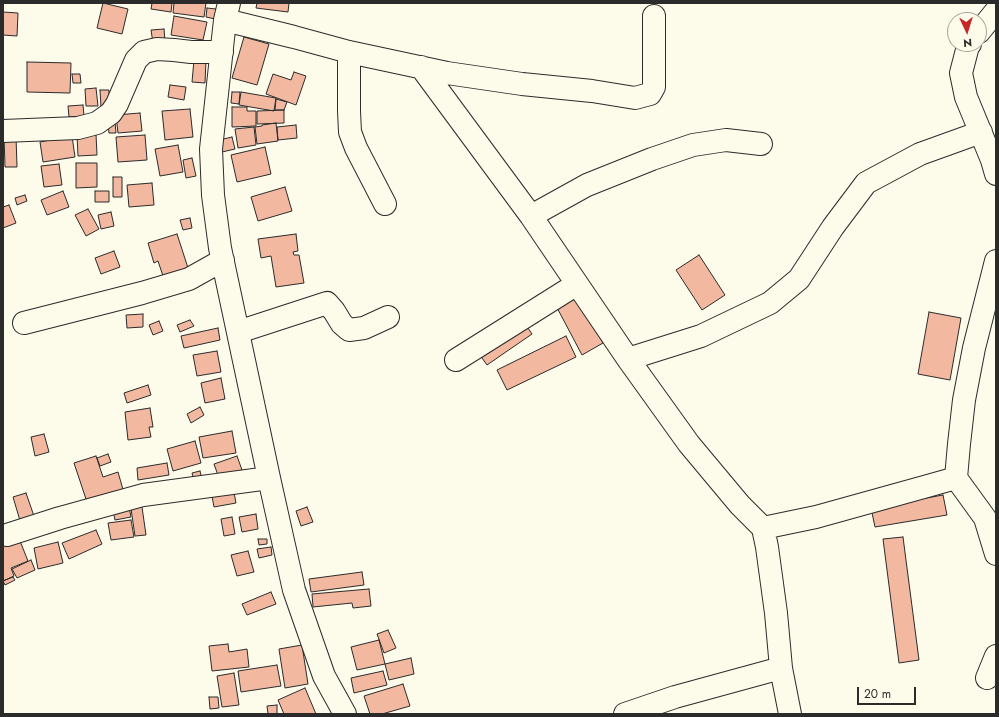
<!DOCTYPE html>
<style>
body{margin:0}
#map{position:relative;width:999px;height:717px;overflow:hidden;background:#fdfbea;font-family:Jost,sans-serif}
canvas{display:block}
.frame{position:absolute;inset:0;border:4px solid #2b2b2b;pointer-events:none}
.north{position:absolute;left:947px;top:12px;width:40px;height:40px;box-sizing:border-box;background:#fdfbea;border:1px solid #a9a89e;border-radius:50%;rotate:176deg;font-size:11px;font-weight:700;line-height:16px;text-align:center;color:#2b2b2b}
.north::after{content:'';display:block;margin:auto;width:14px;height:18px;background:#c62828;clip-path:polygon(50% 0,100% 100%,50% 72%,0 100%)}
.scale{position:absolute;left:857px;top:687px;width:59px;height:18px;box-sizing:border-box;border:2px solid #2b2b2b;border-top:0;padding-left:5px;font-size:12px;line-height:14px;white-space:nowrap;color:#2b2b2b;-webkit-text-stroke:3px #fdfbea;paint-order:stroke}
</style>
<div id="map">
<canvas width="999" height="717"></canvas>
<div class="frame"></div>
<div class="north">N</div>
<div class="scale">20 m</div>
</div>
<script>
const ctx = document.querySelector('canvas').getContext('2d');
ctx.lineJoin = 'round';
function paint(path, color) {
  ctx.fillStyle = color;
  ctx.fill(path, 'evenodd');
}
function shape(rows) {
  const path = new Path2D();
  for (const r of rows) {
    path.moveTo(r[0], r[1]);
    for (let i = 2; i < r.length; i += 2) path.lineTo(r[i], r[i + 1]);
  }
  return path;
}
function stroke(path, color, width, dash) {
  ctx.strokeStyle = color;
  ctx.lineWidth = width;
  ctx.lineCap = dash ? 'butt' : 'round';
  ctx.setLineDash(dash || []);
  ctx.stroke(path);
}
const building = shape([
 [103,3,128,9,122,34,97,28,103,3],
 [152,3,172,3,171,12,151,9,152,3],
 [174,3,206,3,204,17,173,13,174,3],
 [257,3,289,3,288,12,256,8,257,3],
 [207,8,216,9,215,19,206,17,207,8],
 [3,12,18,13,17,36,3,35,3,12],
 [174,16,207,22,203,40,171,35,174,16],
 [164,29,165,41,153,43,151,30,164,29],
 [244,37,269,44,257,85,232,78,244,37],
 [194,60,206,60,205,83,192,82,194,60],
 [27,62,71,63,70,93,27,92,27,62],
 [294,72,306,76,296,105,266,94,273,74,291,80,294,72],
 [72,74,80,74,81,83,73,83,72,74],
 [170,85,186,87,184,100,168,97,170,85],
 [96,88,98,106,86,106,85,89,96,88],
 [100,90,109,90,109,106,101,107,100,90],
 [232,92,240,92,239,104,231,103,232,92],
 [241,92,276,98,274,111,239,105,241,92],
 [276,99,287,102,284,110,275,110,276,99],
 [83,105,84,116,69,117,68,106,83,105],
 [232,107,247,107,247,111,256,111,256,126,232,127,232,107],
 [190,109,193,137,165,140,162,111,190,109],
 [284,110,284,123,257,124,257,111,284,110],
 [140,113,142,131,118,133,116,115,140,113],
 [115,122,116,133,109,133,108,123,115,122],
 [276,123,278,141,257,144,255,127,262,126,262,125,276,123],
 [296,125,297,138,278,140,277,127,296,125],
 [254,127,256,145,238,148,235,129,254,127],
 [96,134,97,155,78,156,77,135,96,134],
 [145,135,147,160,118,162,116,137,145,135],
 [4,136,16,136,17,167,5,167,4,136],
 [72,136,75,157,43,162,40,142,72,136],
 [232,137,235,149,222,152,219,140,232,137],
 [178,145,183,172,160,176,155,149,178,145],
 [265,147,271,174,237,182,231,155,265,147],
 [192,158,196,176,186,178,183,160,192,158],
 [76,163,97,163,97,187,76,188,76,163],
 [59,164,62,185,44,187,41,166,59,164],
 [113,177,122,177,122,197,113,197,113,177],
 [152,183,154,205,129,207,127,185,152,183],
 [285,187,292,211,258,221,251,197,285,187],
 [63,191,69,207,47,215,41,200,63,191],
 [95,191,109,191,109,202,95,202,95,191],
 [25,195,27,201,17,205,15,198,25,195],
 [9,205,16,223,3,228,3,207,9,205],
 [88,209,99,229,86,236,75,215,88,209],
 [111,212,114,226,101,229,98,215,111,212],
 [190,218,192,228,183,230,180,220,190,218],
 [177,234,189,271,164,279,158,261,154,263,148,243,177,234],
 [296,234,298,251,293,252,294,255,299,255,304,283,276,287,271,256,261,258,258,239,296,234],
 [114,251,120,267,101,274,95,258,114,251],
 [699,255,725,295,702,310,676,270,699,255],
 [575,291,603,343,582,355,554,302,575,291],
 [929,312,961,318,950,380,918,374,929,312],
 [143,314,143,327,127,328,126,315,143,314],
 [522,319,532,334,487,365,477,351,522,319],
 [190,320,194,326,180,332,177,325,190,320],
 [159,321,163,331,153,335,149,325,159,321],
 [218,328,220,340,184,348,181,336,218,328],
 [566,336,576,357,507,390,497,370,566,336],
 [217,351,221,372,197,376,193,355,217,351],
 [221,378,225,399,205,403,201,383,221,378],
 [148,385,151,395,127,403,124,393,148,385],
 [200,407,204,415,191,423,187,414,200,407],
 [150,408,153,427,149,427,151,437,128,440,125,412,150,408],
 [232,431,236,453,203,458,199,437,232,431],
 [44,434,49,452,35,456,31,437,44,434],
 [195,441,201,463,173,471,167,449,195,441],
 [108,454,111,462,100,466,97,458,108,454],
 [96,456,103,477,118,472,124,493,88,505,74,463,96,456],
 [237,456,242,470,219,478,214,464,237,456],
 [167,463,169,475,138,480,137,468,167,463],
 [200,471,202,479,194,481,192,473,200,471],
 [233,487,236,503,214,507,211,491,233,487],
 [26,493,35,519,21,524,13,497,26,493],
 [943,495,947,515,875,527,871,508,943,495],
 [141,500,146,535,135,536,130,502,141,500],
 [128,502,131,517,115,520,112,506,128,502],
 [307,507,313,522,301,526,296,511,307,507],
 [256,514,258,529,242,532,239,517,256,514],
 [232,517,235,534,224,536,221,519,232,517],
 [131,520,134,537,111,540,108,523,131,520],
 [96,530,102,544,69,559,62,543,96,530],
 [18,536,28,561,11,568,14,576,3,581,3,541,18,536],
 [903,537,919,660,899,663,883,539,903,537],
 [258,539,267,539,267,544,259,545,258,539],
 [58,542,63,563,38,569,34,548,58,542],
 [271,547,272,555,259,558,257,549,271,547],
 [248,551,254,572,237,576,231,555,248,551],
 [31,560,35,570,17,578,12,569,31,560],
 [362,572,364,585,311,592,309,579,362,572],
 [13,577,15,580,5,585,3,581,13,577],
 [369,589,371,606,353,608,352,603,313,607,312,594,369,589],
 [271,592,276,604,247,615,242,604,271,592],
 [388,630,396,648,384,653,377,634,388,630],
 [379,640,385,664,357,670,351,647,379,640],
 [228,644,229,652,247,649,249,667,212,671,209,646,228,644],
 [302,645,308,684,285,688,279,649,302,645],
 [411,658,414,674,389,680,385,664,411,658],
 [277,665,281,686,241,692,238,671,277,665],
 [383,671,387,685,354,693,351,678,383,671],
 [234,673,239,705,222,707,217,676,234,673],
 [403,684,410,706,382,714,370,714,364,696,403,684],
 [305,688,316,714,284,714,278,700,305,688],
 [209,697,218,697,219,708,210,709,209,697],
 [277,705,277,714,268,714,267,706,277,705]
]);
paint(building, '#f2b8a0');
stroke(building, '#2b2b2b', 1);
const minor = shape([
 [229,3,225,20,211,149,213,195,220,248,269,478,294,590,324,676,345,714],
 [225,20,294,37,349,52,447,73,522,84,592,91,635,98,650,94,654,87,654,16],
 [979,32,996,11],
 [970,44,968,46,961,73,966,97,992,160,996,174],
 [349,52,349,111,350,132,356,148,385,204],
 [421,67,531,216,628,359,689,444,740,505,763,528,767,547,776,613,781,668,790,714],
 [3,131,78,128,97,123,111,113,117,104,136,60,144,52,157,49,174,50,191,52,222,52],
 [531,216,587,185,652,159,693,145,726,140,761,144],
 [24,323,142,293,189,279,223,260],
 [238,332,327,303,334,311,342,324,349,330,364,328,388,317],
 [628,359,701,336,770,303,799,279,833,227,866,183,920,154,981,132],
 [456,360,577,284],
 [956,478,959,444,964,400,974,348,996,261],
 [763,528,816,517,924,487,956,478,985,518,996,554],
 [7,535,60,518,143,495,269,478],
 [987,678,996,656],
 [625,714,675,697,781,668]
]);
stroke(minor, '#2b2b2b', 24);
stroke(minor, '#fdfbea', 22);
</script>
